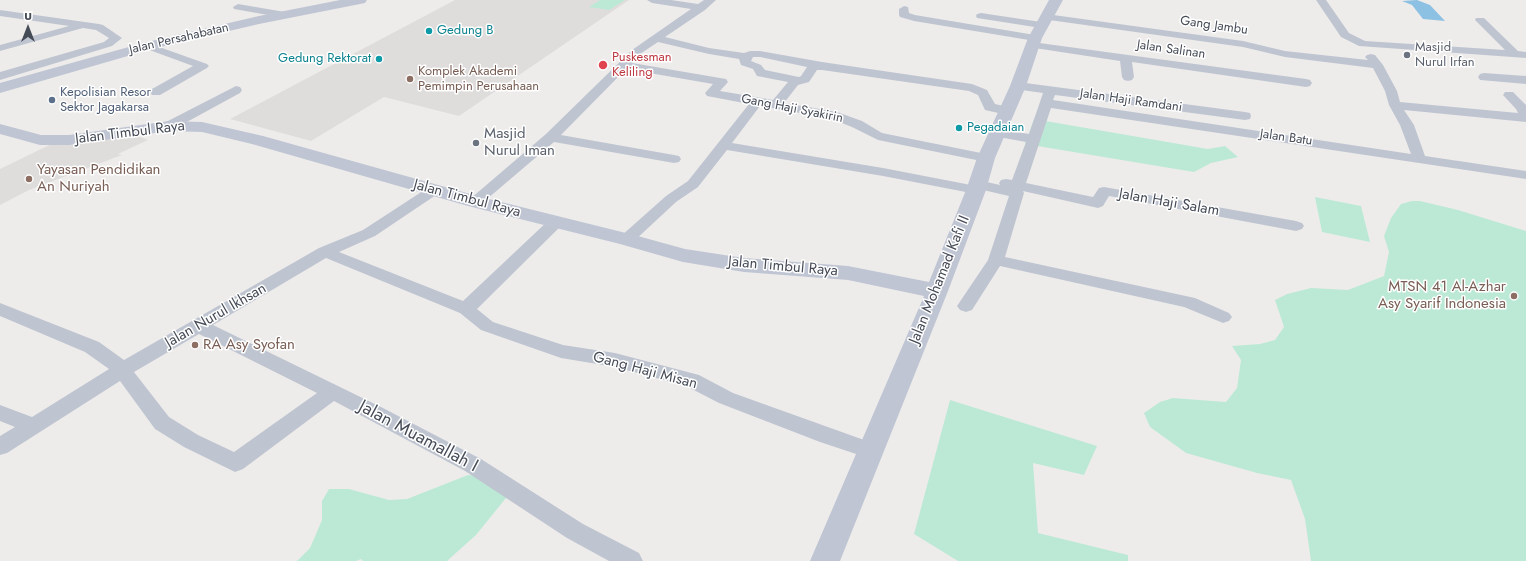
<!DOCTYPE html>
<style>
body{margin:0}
#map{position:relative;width:1526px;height:561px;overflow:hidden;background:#eeeceb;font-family:Jost,sans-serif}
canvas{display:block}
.north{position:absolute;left:8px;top:8px;width:40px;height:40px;-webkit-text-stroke:3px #fff;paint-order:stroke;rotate:0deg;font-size:11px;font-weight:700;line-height:16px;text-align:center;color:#454b57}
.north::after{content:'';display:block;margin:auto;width:14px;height:18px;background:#454b57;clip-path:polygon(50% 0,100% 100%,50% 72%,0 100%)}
</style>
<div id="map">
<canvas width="1526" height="561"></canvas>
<div class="north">U</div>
</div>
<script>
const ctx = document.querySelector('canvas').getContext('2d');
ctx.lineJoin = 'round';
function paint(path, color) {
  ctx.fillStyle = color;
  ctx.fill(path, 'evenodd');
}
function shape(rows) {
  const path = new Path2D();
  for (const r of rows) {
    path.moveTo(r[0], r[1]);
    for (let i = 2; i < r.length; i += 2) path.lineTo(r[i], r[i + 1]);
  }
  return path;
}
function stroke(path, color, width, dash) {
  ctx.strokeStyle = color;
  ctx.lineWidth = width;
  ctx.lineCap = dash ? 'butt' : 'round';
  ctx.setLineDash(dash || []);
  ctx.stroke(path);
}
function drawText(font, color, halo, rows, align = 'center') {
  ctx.font = font + ' Jost,sans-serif';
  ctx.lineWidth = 3;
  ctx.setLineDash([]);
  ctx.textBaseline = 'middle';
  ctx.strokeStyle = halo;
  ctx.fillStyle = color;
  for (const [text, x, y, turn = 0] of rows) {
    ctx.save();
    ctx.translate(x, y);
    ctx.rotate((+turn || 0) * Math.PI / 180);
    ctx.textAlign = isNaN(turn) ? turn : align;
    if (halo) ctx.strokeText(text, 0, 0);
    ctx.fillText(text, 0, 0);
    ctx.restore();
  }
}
paint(shape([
 [455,0,629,0,459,116,384,97,311,141,230,119],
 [135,135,148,140,118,154,122,155,29,190,0,205,0,169,68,136]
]), '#dfdddc');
paint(shape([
 [600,0,625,0,609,10,589,7],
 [1034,119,1208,149,1225,146,1238,157,1211,163,1194,172,1025,144],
 [1315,197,1361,206,1370,242,1322,232],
 [1412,201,1420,201,1458,210,1526,231,1526,561,1311,561,1305,519,1291,480,1257,473,1186,453,1150,427,1144,413,1160,402,1173,398,1226,402,1237,388,1241,360,1232,346,1260,344,1275,340,1284,327,1275,300,1287,294,1311,288,1348,290,1384,276,1389,252,1384,236,1391,218,1401,204],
 [950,400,1097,446,1084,475,1033,463,1038,533,1128,555,1128,561,958,561,914,534],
 [468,475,486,476,510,493,476,535,447,561,363,561,361,559,356,561,297,561,310,548,322,520,322,501,329,489,349,489,389,500,407,499]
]), '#bce9d6');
paint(shape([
 [1417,0,1430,5,1445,21,1423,19,1412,5,1402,1]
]), '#8cc1e3');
paint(shape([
 [647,0,671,0,698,4,704,0,716,0,705,10,665,37,709,48,744,53,750,51,760,51,822,62,972,84,987,90,995,104,1012,108,1013,111,1012,114,1007,115,985,110,978,95,969,91,822,70,817,70,809,82,798,85,784,103,837,112,862,121,882,133,986,154,991,155,993,158,991,161,986,162,878,140,852,127,829,118,760,106,732,143,883,168,971,185,973,181,978,180,1000,185,999,183,1001,180,1006,179,1012,180,1026,142,993,136,991,133,993,130,998,129,1029,134,1043,93,1014,89,1012,86,1014,83,1018,82,1245,112,1250,113,1251,116,1250,119,1245,120,1055,95,1053,100,1411,154,1400,125,1389,105,1385,91,1373,68,1285,57,1243,47,1042,19,1041,17,1042,15,1046,14,1243,41,1285,51,1368,60,1365,57,1367,55,1371,54,1375,55,1383,65,1397,91,1400,102,1518,113,1516,109,1503,95,1505,92,1513,92,1526,105,1526,122,1404,110,1414,125,1425,156,1526,171,1526,179,1051,108,1026,183,1093,197,1099,188,1104,187,1296,221,1302,223,1304,226,1302,229,1296,231,1109,196,1103,206,1098,208,1023,191,1024,193,1005,257,1195,298,1229,313,1232,317,1229,321,1223,323,1184,307,1000,266,972,310,966,312,960,310,957,306,988,260,1009,196,983,190,981,193,976,194,883,176,727,150,698,187,676,202,633,242,627,244,621,242,619,239,621,236,666,196,688,181,749,104,707,96,705,93,713,84,626,69,561,135,674,155,679,156,681,159,679,162,674,163,554,142,480,205,475,207,470,205,467,202,470,199,546,134,632,50,691,9,652,3,647,0],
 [658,42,709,54,739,59,741,65,753,69,757,76,788,82,773,100,720,91,728,82,726,79,632,63,640,54,658,42],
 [753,57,760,57,807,67,801,76,799,77,765,70,761,65,751,61,753,57],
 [1316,0,1326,0,1349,33,1365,41,1505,50,1475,20,1476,18,1484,18,1518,51,1526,52,1526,58,1359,46,1341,37,1316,0],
 [238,4,285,12,290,15,285,18,234,9,233,7,238,4],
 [904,6,908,7,909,13,915,15,1035,35,1041,38,1035,41,914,21,900,17,899,15,899,9,904,6],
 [0,10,99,24,103,25,122,38,112,46,0,80,0,72,104,42,109,38,96,30,83,28,0,51,0,45,69,26,0,16,0,10],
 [981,13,1041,22,1046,25,1041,28,977,18,976,16,977,14,981,13],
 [1032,42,1306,79,1310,80,1312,83,1310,86,1306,87,1132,62,1134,77,1132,80,1128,81,1124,80,1122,77,1120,61,1028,47,1026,45,1028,43,1032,42],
 [148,43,207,64,209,66,207,68,160,95,152,95,150,92,152,89,193,66,144,48,142,46,144,44,148,43],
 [1484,73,1526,76,1526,84,1480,80,1478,77,1480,74,1484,73],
 [236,86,240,87,242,90,240,93,174,129,169,130,164,129,162,126,164,123,236,86],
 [434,186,439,187,441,190,439,193,375,236,339,252,463,301,550,219,556,217,562,219,564,222,562,225,477,309,493,322,563,345,615,353,699,375,733,393,878,445,882,451,878,457,871,459,820,442,719,403,686,386,615,367,561,358,481,330,460,313,326,258,213,325,381,407,481,459,583,524,639,553,643,561,609,561,567,538,465,471,334,401,243,469,235,472,184,447,155,429,120,381,7,453,0,455,0,436,15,427,0,421,0,405,32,417,109,369,85,352,0,316,0,303,99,342,124,360,319,248,363,230,429,187,434,186],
 [199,334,317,393,234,452,198,435,169,417,134,372,199,334]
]), '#bfc5d0');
paint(shape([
 [340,0,367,0,365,3,360,4,259,24,152,49,0,93,0,83,143,43,259,16,340,0],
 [1049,0,1063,0,1042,38,1026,86,995,158,986,190,948,291,840,561,810,561,924,296,848,280,744,272,683,262,620,244,468,206,252,144,202,132,169,131,69,145,40,145,0,134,0,124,41,135,69,135,169,121,202,122,263,136,481,197,634,235,685,249,744,258,848,266,929,282,966,190,977,158,1010,86,1028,38,1049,0]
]), '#bfc5d3');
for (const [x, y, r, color] of [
 [429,31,4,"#0f9aa8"],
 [1407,55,4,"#6b7280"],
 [379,59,4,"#0f9aa8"],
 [603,65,5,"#e0444e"],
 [410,79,4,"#8d6e63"],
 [52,100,4,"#5c6f8a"],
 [959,128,4,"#0f9aa8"],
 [476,143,4,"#6b7280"],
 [29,179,4,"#8d6e63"],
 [1514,296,4,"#8d6e63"],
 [195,345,4,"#8d6e63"]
]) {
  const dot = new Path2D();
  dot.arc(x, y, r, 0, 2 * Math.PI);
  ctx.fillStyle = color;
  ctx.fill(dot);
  stroke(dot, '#fff', 1.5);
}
drawText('13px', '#454b57', '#fff', [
 ["Gang Jambu",1214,26,8],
 ["Jalan Persahabatan",179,39,-13],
 ["Jalan Salinan",1171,50,8],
 ["Jalan Haji Ramdani",1131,101,8],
 ["Gang Haji Syakirin",792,109,11],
 ["Jalan Batu",1286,138,8]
]);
drawText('13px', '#0d838f', '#fff', [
 ["Gedung B",437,31],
 ["Gedung Rektorat",371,59,"right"],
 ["Pegadaian",967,128]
], 'left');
drawText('13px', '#5b616d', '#fff', [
 ["Masjid",1415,48],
 ["Nurul Irfan",1415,63]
], 'left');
drawText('13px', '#be3a42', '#fff', [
 ["Puskesman",612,58],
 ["Keliling",612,73]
], 'left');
drawText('13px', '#785e54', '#fff', [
 ["Komplek Akademi",418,72],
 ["Pemimpin Perusahaan",418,87]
], 'left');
drawText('13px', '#4e5e75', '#fff', [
 ["Kepolisian Resor",60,93],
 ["Sektor Jagakarsa",60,108]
], 'left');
drawText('15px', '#454b57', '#fff', [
 ["Jalan Timbul Raya",130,133,-7],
 ["Jalan Timbul Raya",467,199,15],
 ["Jalan Haji Salam",1169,203,10],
 ["Jalan Timbul Raya",783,267,5],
 ["Jalan Mohamad Kafi II",940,280,-68],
 ["Jalan Nurul Ikhsan",216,316,-30],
 ["Gang Haji Misan",645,371,15]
]);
drawText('15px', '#5b616d', '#fff', [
 ["Masjid",484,134],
 ["Nurul Iman",484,151]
], 'left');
drawText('15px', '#785e54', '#fff', [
 ["Yayasan Pendidikan",37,170],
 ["An Nuriyah",37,187],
 ["MTSN 41 Al-Azhar",1506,287,"right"],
 ["Asy Syarif Indonesia",1506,304,"right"],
 ["RA Asy Syofan",203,345]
], 'left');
drawText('18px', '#454b57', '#fff', [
 ["Jalan Muamallah I",418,437,28]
]);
</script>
